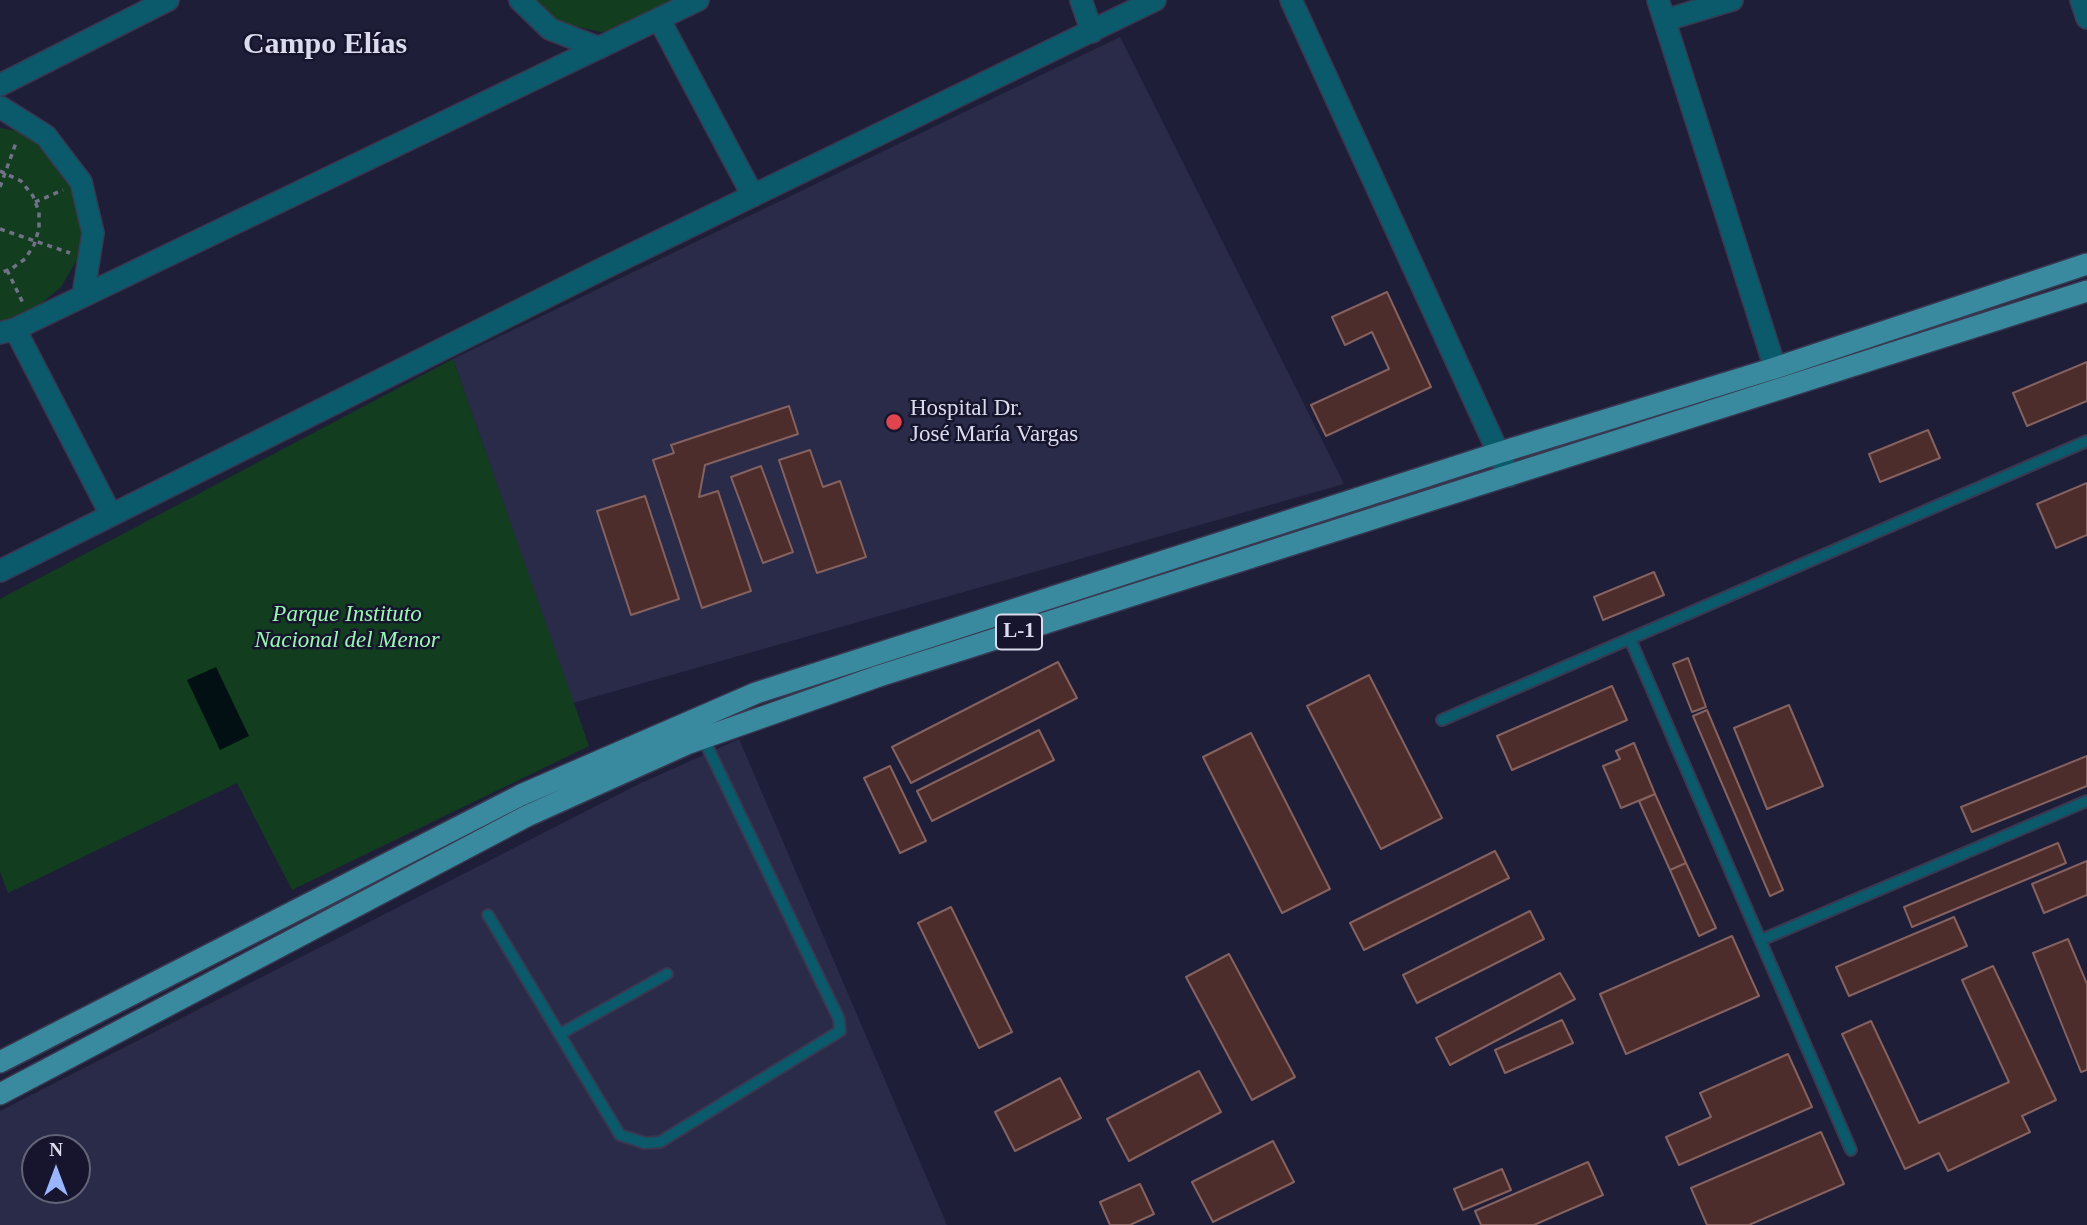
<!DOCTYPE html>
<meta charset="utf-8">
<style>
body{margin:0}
#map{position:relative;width:2087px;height:1225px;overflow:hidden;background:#1f1e38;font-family:"Times New Roman",serif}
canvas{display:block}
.north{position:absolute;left:21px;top:1134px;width:70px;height:70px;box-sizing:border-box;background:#16152d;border:2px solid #646479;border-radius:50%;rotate:0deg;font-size:19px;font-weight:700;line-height:28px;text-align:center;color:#dadbec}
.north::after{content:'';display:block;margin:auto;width:24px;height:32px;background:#99b5fd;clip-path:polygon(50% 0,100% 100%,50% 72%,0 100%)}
</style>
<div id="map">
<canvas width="2087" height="1225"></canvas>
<div class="north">N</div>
</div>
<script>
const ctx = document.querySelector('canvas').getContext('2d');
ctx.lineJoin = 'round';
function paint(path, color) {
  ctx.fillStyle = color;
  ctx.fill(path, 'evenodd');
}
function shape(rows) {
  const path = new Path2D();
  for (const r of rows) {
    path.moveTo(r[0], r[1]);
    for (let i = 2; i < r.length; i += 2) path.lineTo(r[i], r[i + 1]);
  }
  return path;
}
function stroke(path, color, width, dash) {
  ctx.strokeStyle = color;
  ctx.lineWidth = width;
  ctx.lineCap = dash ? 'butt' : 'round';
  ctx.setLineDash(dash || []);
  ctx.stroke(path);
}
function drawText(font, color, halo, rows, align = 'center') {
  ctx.font = font + ' "Times New Roman",serif';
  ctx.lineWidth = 5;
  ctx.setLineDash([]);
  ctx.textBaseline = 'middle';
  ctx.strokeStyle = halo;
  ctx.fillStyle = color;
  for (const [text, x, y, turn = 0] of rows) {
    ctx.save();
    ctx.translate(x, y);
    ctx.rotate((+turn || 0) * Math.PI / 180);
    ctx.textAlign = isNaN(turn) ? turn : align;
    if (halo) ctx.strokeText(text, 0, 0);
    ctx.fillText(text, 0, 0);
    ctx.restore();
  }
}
paint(shape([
 [1120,37,1344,484,573,703,453,359],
 [739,739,947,1225,0,1225,0,1111,639,784],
 [35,1148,77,1148,77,1190,35,1190]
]), '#2a2a49');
paint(shape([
 [528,0,685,0,639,27,601,32,564,24],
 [0,128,17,131,45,146,67,169,84,229,77,260,61,287,36,308,7,320,0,320],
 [453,359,589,746,292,890,237,783,8,893,0,872,0,599]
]), '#123d1f');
paint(shape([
 [216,667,249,736,220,750,187,680]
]), '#031013');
const building = shape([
 [1387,292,1431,387,1326,436,1311,405,1389,369,1372,332,1345,345,1332,317,1387,292],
 [2087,362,2087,401,2027,426,2013,393,2087,362],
 [789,406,798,434,705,465,699,497,718,491,751,591,702,608,653,460,674,453,671,445,789,406],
 [1928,430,1940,458,1880,482,1869,454,1928,430],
 [810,450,823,487,840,481,866,557,817,573,779,460,810,450],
 [761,466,793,552,763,563,731,477,761,466],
 [2087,483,2087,535,2056,548,2037,504,2087,483],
 [645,496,679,599,631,615,597,511,645,496],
 [1654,572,1664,595,1603,620,1594,597,1654,572],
 [1688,658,1706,707,1692,712,1673,664,1688,658],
 [1058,662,1077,698,911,783,892,747,1058,662],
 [1369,675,1442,818,1381,849,1307,706,1369,675],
 [1612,686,1627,720,1512,770,1497,736,1612,686],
 [1789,705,1823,786,1767,809,1734,728,1789,705],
 [1707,710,1783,890,1770,896,1693,716,1707,710],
 [1039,730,1054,760,932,821,917,791,1039,730],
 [1251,733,1330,889,1282,913,1203,757,1251,733],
 [1634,743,1655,794,1621,808,1603,766,1620,759,1616,751,1634,743],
 [2087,756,2087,786,1972,832,1961,807,2087,756],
 [890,766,926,841,900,853,864,778,890,766],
 [1655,794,1686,863,1670,870,1639,801,1655,794],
 [2058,843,2066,863,1912,927,1904,907,2058,843],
 [1495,851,1509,878,1364,950,1350,923,1495,851],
 [2087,861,2087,895,2044,913,2032,884,2087,861],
 [1686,863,1716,928,1699,936,1670,870,1686,863],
 [951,907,1012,1032,979,1048,918,923,951,907],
 [1530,911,1544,939,1417,1003,1403,975,1530,911],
 [1954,917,1967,946,1849,996,1836,967,1954,917],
 [1732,936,1759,996,1626,1054,1600,994,1732,936],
 [2068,939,2087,984,2087,1070,2081,1072,2033,953,2068,939],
 [1229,954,1295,1077,1252,1100,1186,977,1229,954],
 [1993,966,2056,1100,2022,1116,2030,1132,1948,1171,1939,1153,1905,1169,1842,1034,1871,1021,1919,1123,2009,1082,1962,980,1993,966],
 [1560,973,1575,999,1450,1065,1436,1038,1560,973],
 [1562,1020,1573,1043,1505,1073,1495,1050,1562,1020],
 [1788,1054,1812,1107,1679,1165,1666,1137,1711,1117,1700,1093,1788,1054],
 [1199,1071,1221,1112,1129,1161,1107,1119,1199,1071],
 [1060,1078,1081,1118,1015,1151,995,1112,1060,1078],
 [1821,1132,1844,1184,1749,1225,1707,1225,1691,1188,1821,1132],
 [1273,1141,1294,1182,1213,1222,1192,1182,1273,1141],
 [1588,1162,1603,1195,1534,1225,1481,1225,1475,1211,1588,1162],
 [1502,1169,1511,1190,1463,1210,1454,1189,1502,1169],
 [1140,1184,1154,1214,1130,1225,1110,1225,1100,1202,1140,1184]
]);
paint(building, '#4c2d2b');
stroke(building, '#856260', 2);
const lane = shape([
 [1630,639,1851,1150],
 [1442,720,2087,441],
 [488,915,620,1135,645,1143,660,1142,840,1031,839,1019,703,738],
 [1761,940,2087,801],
 [560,1034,667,974]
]);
const street = shape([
 [520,0,550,29,599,48],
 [1081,0,1092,32],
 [1291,0,1509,476],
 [1658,0,1775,368],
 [2081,0,2087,18],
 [659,19,753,196],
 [1666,20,1732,0],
 [0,85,168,0],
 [0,107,46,136,81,182,93,233,83,296],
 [15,329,111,515],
 [0,333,15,329,698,0],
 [0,571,600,270,1155,0]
]);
const primary = shape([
 [0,1062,521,795,756,693,1498,453,1775,368,2087,264],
 [0,1094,527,816,689,743,879,676,2087,291]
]);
stroke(lane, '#393851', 14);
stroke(street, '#393851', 24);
stroke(primary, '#393851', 24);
stroke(shape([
 [0,171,21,181,33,196,39,212,39,229,34,245,25,259,11,269,0,273],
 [0,187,17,140],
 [35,202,63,190],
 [0,229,70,253],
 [7,270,23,303]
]), '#717187', 3.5, [5, 5]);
stroke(lane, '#0a5a6b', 10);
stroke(street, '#0a5a6b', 21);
stroke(primary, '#398a9f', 21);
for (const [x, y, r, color] of [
 [894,422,9,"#e0444e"]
]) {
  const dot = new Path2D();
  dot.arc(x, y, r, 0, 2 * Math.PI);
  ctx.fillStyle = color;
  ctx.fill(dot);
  stroke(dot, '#16152d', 2.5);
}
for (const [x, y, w] of [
 [1019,632,46]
]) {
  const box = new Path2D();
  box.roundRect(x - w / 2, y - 17.5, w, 35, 5);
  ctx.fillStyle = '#16152d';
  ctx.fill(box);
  stroke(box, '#dadbec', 2);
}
drawText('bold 21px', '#dadbec', null, [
 ["L-1",1019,632]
]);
drawText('23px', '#dadbec', '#16152d', [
 ["Hospital Dr.",910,409],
 ["José María Vargas",910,435]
], 'left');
drawText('italic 23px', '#99f7af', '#16152d', [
 ["Parque Instituto",347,615],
 ["Nacional del Menor",347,641]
]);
drawText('bold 30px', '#dadbec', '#16152d', [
 ["Campo Elías",325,45]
]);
</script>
